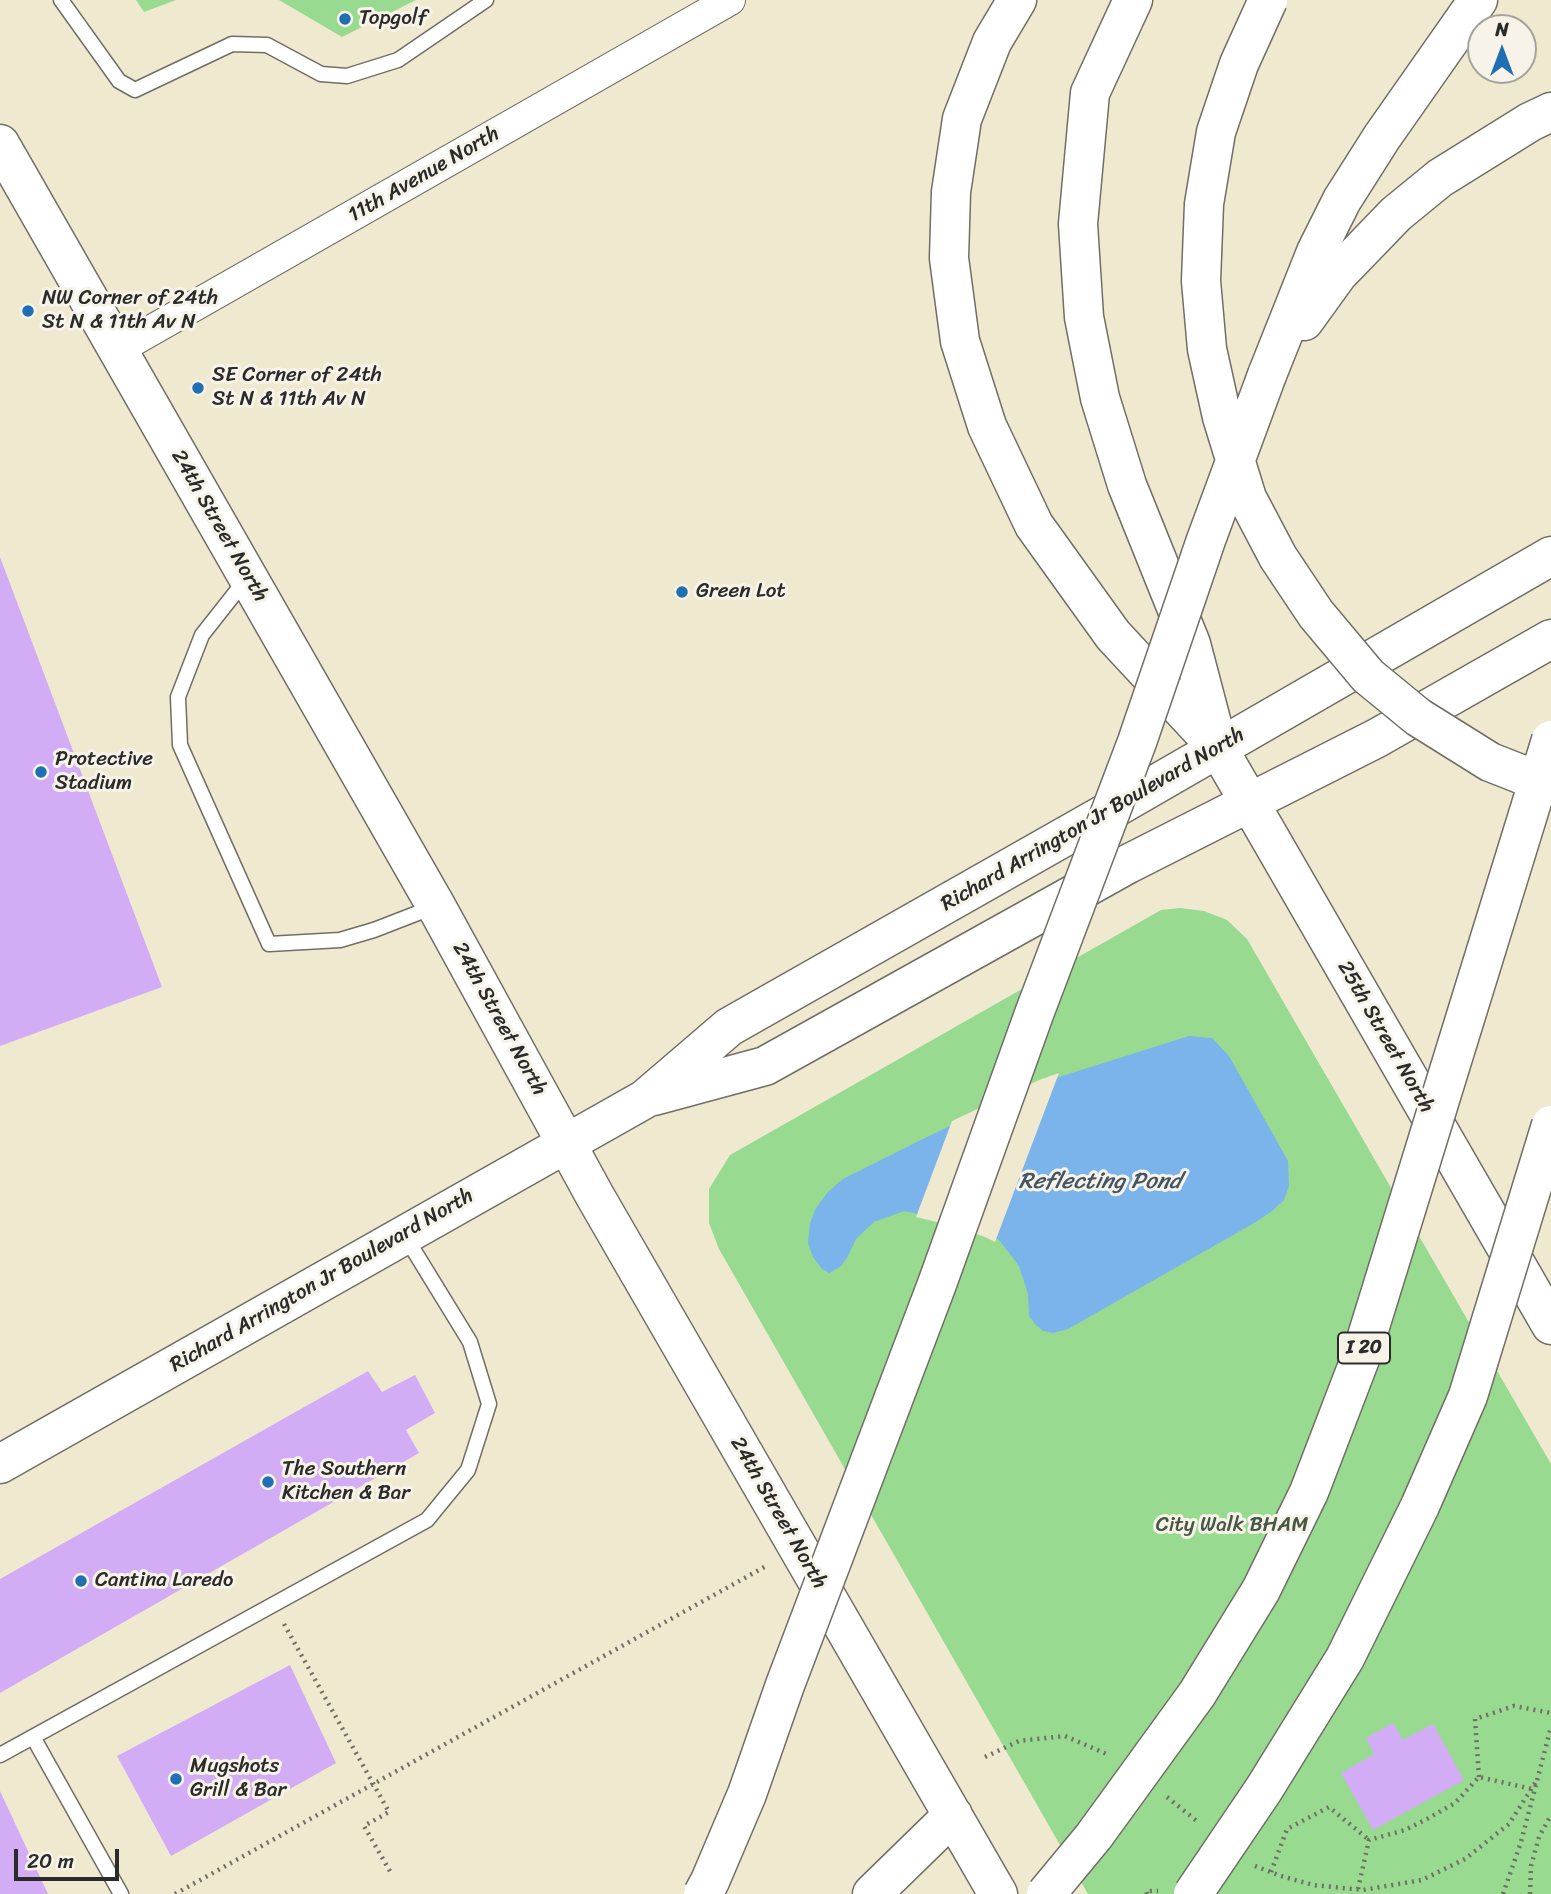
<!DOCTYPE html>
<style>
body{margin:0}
#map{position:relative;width:1551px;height:1894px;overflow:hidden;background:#efe9d0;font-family:Sriracha,sans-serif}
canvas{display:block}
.north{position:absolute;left:1467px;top:14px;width:70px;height:70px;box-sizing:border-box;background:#f7f3e8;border:2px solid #a5a39c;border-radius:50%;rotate:0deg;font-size:19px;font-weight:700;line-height:28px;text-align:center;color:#2b2b2b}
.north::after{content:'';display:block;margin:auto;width:24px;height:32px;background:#1f6fb2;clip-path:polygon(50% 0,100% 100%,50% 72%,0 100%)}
.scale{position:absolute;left:14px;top:1849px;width:105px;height:32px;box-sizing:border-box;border:4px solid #2b2b2b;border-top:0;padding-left:9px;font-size:21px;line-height:24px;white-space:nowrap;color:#2b2b2b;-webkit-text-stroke:5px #f7f3e8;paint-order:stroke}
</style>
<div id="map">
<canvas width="1551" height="1894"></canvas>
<div class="north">N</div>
<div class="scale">20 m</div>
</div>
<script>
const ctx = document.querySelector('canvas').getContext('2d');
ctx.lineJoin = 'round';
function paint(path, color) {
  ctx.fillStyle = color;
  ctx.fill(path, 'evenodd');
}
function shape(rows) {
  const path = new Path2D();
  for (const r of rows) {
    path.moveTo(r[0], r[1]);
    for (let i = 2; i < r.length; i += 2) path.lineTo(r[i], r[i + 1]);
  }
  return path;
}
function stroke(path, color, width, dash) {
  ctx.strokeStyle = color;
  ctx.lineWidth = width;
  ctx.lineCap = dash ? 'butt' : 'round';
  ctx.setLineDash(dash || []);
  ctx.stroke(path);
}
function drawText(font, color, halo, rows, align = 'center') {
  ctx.font = font + ' Sriracha,sans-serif';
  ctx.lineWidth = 6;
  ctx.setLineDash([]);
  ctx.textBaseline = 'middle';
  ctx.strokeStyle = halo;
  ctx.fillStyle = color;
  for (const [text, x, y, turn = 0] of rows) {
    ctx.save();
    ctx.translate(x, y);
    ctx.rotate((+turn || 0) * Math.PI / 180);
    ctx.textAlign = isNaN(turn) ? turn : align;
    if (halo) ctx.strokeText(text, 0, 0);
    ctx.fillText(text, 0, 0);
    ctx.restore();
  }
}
paint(shape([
 [136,0,176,0,144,12],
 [279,0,416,0,342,37],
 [1180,908,1204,911,1227,920,1247,939,1551,1464,1551,1894,1088,1894,719,1249,709,1223,709,1189,730,1155,1161,910]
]), '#99da91');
paint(shape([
 [1189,1036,1212,1038,1229,1056,1288,1161,1289,1186,1284,1200,1272,1211,1256,1222,1068,1329,1053,1333,1043,1331,1035,1324,1029,1316,1028,1294,1019,1266,999,1240,986,1233,950,1221,904,1211,874,1222,856,1239,847,1258,840,1267,829,1273,822,1269,813,1257,808,1243,810,1223,816,1208,828,1192,843,1179,927,1137,1040,1083]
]), '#7ab4ea');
paint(shape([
 [1059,1073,995,1242,985,1237,949,1225,916,1217,952,1121,1039,1080]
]), '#efe9d0');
paint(shape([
 [0,557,162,987,0,1046],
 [368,1371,382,1392,415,1375,435,1413,406,1430,419,1453,0,1693,0,1579],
 [290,1665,336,1763,171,1856,117,1756],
 [1393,1723,1403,1740,1433,1724,1464,1780,1373,1830,1341,1773,1374,1754,1366,1738],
 [0,1791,48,1894,0,1894]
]), '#d2adf6');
const lane = shape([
 [61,0,119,81,135,90,232,44,267,45,321,74,347,76,398,60,486,0],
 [247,578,202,635,178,697,180,745,269,944,340,940,374,930,436,906],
 [33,1737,121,1894],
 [0,1755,427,1520,468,1470,489,1404,470,1342,405,1236]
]);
const street = shape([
 [117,350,730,0]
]);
const secondary = shape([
 [0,144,436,906,595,1196,998,1894],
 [1218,748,1551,1325],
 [654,1096,765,1066,1128,864,1377,738,1551,639],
 [0,1464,645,1099,729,1027,1101,816,1551,556],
 [872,1894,953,1815]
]);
const highway = shape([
 [1017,0,992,42,962,119,951,192,949,258,960,341,987,426,1034,525,1113,635,1218,748],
 [1133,0,1090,93,1078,224,1084,317,1100,398,1127,485,1191,644,1217,743],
 [1304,321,1338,274,1396,214,1440,178,1530,122,1551,112],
 [1267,375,1316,252,1342,200,1382,137,1478,0]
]);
stroke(lane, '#706e65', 17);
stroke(street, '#706e65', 32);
stroke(secondary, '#706e65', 41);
stroke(highway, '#706e65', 41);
stroke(shape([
 [284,1624,389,1812,364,1826,391,1873],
 [985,1757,1019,1741,1065,1736,1109,1755],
 [1479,1777,1475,1719,1514,1706,1551,1713],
 [1167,1797,1198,1822],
 [1255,1866,1281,1876,1313,1885,1363,1890,1422,1880,1465,1859,1509,1824,1537,1780],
 [1271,1872,1287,1829,1329,1807,1369,1840],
 [1358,1889,1369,1840,1405,1830,1427,1819,1455,1803,1479,1777,1532,1789],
 [175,1894,768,1565],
 [1147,1894,1146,1891,1158,1891],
 [1503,1894,1521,1842,1551,1727],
 [1530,1894,1531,1866,1539,1837,1551,1815]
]), '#706e65', 4.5, [2, 5]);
stroke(lane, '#fff', 14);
stroke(street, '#fff', 30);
stroke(secondary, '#fff', 38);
stroke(highway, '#fff', 38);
const highwayBridge = shape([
 [1268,0,1239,64,1216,132,1204,204,1201,281,1207,349,1222,417,1247,498,1278,557,1316,614,1368,676,1418,717,1490,762,1551,786],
 [703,1894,710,1881,747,1794,785,1685,937,1284,1034,1014,1137,742,1206,540,1267,375],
 [1046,1894,1094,1836,1197,1694,1261,1590,1309,1492,1360,1359,1551,740],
 [1193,1894,1264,1789,1345,1658,1420,1506,1468,1396,1551,1125]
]);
stroke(highwayBridge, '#706e65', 41, []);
stroke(highwayBridge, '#fff', 38);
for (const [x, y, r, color] of [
 [345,19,7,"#1f6fb2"],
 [28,311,7,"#1f6fb2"],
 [198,388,7,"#1f6fb2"],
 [682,592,7,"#1f6fb2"],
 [41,772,7,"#1f6fb2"],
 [268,1482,7,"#1f6fb2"],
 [81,1581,7,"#1f6fb2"],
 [176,1779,7,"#1f6fb2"]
]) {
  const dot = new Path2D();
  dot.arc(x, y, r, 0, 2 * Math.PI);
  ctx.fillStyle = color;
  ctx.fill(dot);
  stroke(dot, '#f7f3e8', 2.5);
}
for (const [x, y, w] of [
 [1364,1348,52]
]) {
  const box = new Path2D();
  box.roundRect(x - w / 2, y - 15.5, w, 31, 5);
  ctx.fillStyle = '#f7f3e8';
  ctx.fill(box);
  stroke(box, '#2b2b2b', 2);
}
drawText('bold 19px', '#2b2b2b', null, [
 ["I 20",1364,1348]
]);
drawText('21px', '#2b2b2b', '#f7f3e8', [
 ["Topgolf",359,19],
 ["NW Corner of 24th",42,299],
 ["St N & 11th Av N",42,323],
 ["SE Corner of 24th",212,376],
 ["St N & 11th Av N",212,400],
 ["Green Lot",696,592],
 ["Protective",55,760],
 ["Stadium",55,784],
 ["The Southern",282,1470],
 ["Kitchen & Bar",282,1494],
 ["Cantina Laredo",95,1581],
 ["Mugshots",190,1767],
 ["Grill & Bar",190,1791]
], 'left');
drawText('21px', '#2b2b2b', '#f7f3e8', [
 ["11th Avenue North",424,175,-30],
 ["24th Street North",219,526,60],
 ["Richard Arrington Jr Boulevard North",1093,820,-30],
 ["24th Street North",499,1019,61],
 ["25th Street North",1385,1037,60],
 ["Richard Arrington Jr Boulevard North",322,1281,-30],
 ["24th Street North",778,1513,60]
]);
drawText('21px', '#465744', '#f7f3e8', [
 ["City Walk BHAM",1232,1526]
]);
drawText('italic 23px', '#435464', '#f7f3e8', [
 ["Reflecting Pond",1100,1182]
]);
</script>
